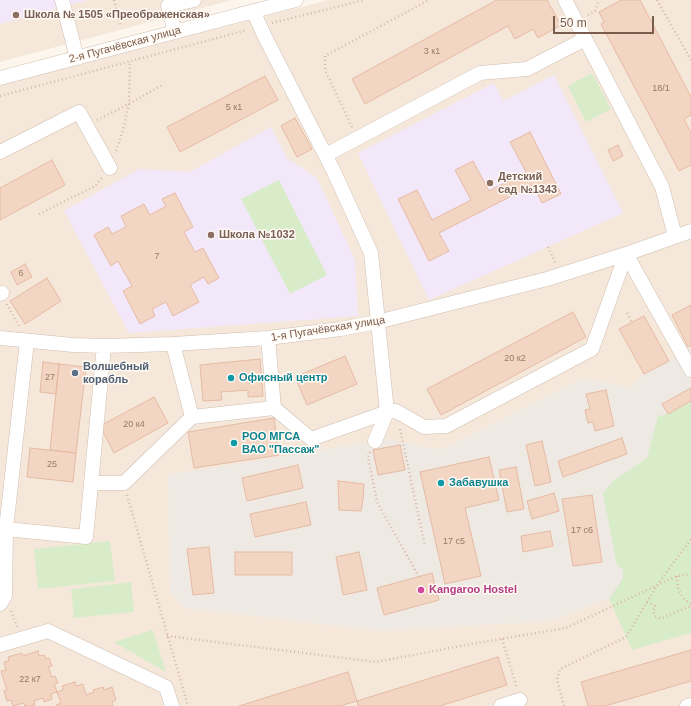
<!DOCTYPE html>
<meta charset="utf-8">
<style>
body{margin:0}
#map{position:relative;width:691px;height:706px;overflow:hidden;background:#fdf6ec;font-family:Helvetica,sans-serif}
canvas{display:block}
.scale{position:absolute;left:553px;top:16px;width:101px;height:18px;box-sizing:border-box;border:2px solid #7a5c4d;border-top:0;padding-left:5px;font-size:12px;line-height:14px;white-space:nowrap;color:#7a5c4d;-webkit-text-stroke:3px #fffaf3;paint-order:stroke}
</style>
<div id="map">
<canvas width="691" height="706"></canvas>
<div class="scale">50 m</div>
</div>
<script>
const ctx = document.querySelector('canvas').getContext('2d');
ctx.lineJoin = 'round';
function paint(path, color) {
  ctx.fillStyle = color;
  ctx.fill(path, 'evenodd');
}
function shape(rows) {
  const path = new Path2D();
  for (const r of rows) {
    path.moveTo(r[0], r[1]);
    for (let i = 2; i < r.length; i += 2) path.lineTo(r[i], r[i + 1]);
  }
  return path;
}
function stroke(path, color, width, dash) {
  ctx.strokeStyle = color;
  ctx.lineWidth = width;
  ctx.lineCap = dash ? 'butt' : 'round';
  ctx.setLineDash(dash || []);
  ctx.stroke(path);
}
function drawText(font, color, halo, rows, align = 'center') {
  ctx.font = font + ' Helvetica,sans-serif';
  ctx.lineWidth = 3;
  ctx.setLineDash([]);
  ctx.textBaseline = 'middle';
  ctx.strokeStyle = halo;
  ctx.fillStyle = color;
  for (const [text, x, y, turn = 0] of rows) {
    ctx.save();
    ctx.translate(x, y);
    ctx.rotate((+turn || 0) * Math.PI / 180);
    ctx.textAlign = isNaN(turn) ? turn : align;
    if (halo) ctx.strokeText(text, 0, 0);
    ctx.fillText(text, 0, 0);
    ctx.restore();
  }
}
paint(shape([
 [0,0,232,0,0,62],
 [328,0,691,0,691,706,0,706,0,85]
]), '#f5e8da');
paint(shape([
 [691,345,691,401,668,414,622,548,623,578,609,599,562,616,552,621,383,631,184,608,170,591,168,475,388,439,441,450,584,378,631,388,644,374,669,361]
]), '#efe9e4');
paint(shape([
 [0,0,88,0,0,24],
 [554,75,623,213,429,300,358,153,494,83,503,101],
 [271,127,287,158,317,178,355,260,358,316,129,333,64,211,139,169,190,172]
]), '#f3e8fa');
paint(shape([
 [592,73,611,109,586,122,568,86],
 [279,180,327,275,290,294,241,199],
 [691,401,691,633,632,650,609,599,623,578,623,570,617,565,603,494,612,482,647,458,658,416,668,414],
 [110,541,115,581,38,589,34,549],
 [131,582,134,612,74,618,71,589],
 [153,630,166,672,114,642]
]), '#d8ecc9');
const building = shape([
 [495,0,547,0,561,25,538,38,533,29,515,39,508,26,365,104,352,79,495,1,495,0],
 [621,0,640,0,691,97,691,115,684,119,691,133,691,165,679,171,601,24,604,22,599,12,621,0],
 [265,76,278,100,180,152,167,127,265,76],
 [295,118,312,149,297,157,281,126,295,118],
 [530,132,561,194,542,203,533,185,439,233,449,251,429,261,398,199,417,190,432,220,471,200,455,170,473,161,489,191,526,172,510,142,530,132],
 [618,145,623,156,613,161,608,150,618,145],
 [52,160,65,185,0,220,0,188,52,160],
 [175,193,193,227,184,232,195,252,203,248,219,278,208,284,204,277,190,285,199,302,173,316,166,302,152,309,155,316,140,324,123,291,132,286,118,261,111,266,94,235,108,227,112,234,126,227,121,216,144,204,150,215,166,206,162,199,175,193],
 [25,264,32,277,17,285,11,272,25,264],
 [47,278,61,301,25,324,10,301,47,278],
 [691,305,691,345,688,347,672,315,691,305],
 [573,312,586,337,441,415,427,389,573,312],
 [644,316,669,361,644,374,619,329,644,316],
 [345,356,357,384,307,405,295,377,345,356],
 [260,359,263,396,248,397,248,390,221,392,222,400,203,401,200,365,260,359],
 [43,362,59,364,56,394,40,392,43,362],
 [59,364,86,367,76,453,50,450,59,364],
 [691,388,691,401,668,414,662,404,691,388],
 [606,390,614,426,595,431,593,422,588,423,585,410,590,409,586,394,606,390],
 [154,397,168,423,114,453,100,426,154,397],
 [274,418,279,455,194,468,188,432,274,418],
 [622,438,627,454,563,477,558,461,622,438],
 [542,441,551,482,535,486,526,445,542,441],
 [400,445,405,470,378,475,373,450,400,445],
 [30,448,76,453,73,482,27,477,30,448],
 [489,457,499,500,465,508,481,576,445,584,420,472,489,457],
 [298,465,303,488,247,501,242,478,298,465],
 [516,467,524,509,507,512,499,470,516,467],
 [338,481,364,484,363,493,364,493,361,511,339,510,338,481],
 [554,493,559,511,532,519,527,501,554,493],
 [592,495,602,562,573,566,562,499,592,495],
 [306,502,311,525,255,537,250,514,306,502],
 [550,531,553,546,523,552,521,536,550,531],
 [209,547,214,593,193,595,187,549,209,547],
 [235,552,292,552,292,575,235,575,235,552],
 [359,552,367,590,343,595,336,557,359,552],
 [432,573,439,600,384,615,377,588,432,573],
 [691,650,691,681,605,706,588,706,581,682,691,650],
 [38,651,39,656,44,655,46,659,49,658,52,666,48,667,52,677,55,676,58,683,54,684,57,692,51,694,52,699,44,702,43,698,34,701,35,705,31,706,25,706,24,703,13,706,11,700,7,701,4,691,7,690,1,671,6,670,4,662,9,661,8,657,22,653,23,656,38,651],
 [498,657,507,685,440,706,358,706,357,701,498,657],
 [348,672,357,701,343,705,340,706,239,706,348,672],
 [75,682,76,686,83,684,86,695,94,692,93,690,103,687,104,690,112,687,116,700,112,702,113,706,56,706,56,705,61,703,57,692,63,690,62,686,75,682]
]);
paint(building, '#f3d5c3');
stroke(building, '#e6bba3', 1);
const minor = shape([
 [62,0,77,58],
 [565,0,662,187,675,236],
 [253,11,265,37,334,172,371,253,387,412,375,441],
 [175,32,168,6,194,0],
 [0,78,296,0],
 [0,152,79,112,110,168],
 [326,155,480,73,527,69,585,39],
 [626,254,691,370],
 [0,294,2,293],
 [0,338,73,345,104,346,173,344,268,338,340,329,377,322,547,279,626,254,691,231],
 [27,341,6,529,86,537,104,346],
 [173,344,192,417,274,408,268,338],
 [274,408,311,439,387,412,396,411,424,427,446,426,592,349,626,254],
 [91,483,124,483,192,417],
 [0,604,5,596,6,529],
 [0,645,48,631,166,687,172,706],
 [501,706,520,700],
 [687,706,691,705]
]);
stroke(minor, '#d1beb0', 15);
stroke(shape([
 [114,0,121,27],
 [657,0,691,60],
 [588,15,595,11,599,0],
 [272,23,364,0],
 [0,96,247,30],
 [97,120,129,104,164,84],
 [352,127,325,70,325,56,429,0],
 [116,151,123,130,129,104,130,61],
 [39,214,95,186,102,178],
 [548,247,556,264],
 [7,304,19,326],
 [627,313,632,322],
 [400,429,425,546],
 [370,452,368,457,377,502,419,577],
 [127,495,188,706],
 [677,576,678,589,683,598,691,604],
 [647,602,655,606,653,612,655,616,659,618,662,618,691,606],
 [11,611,17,627],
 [167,636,376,662,471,644,566,628,677,576,691,574],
 [502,639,517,688],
 [564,706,557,679,560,669,626,637,658,584,691,539]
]), '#d9b8a5', 2.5, [1, 3]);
stroke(minor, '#fff', 14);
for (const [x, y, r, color] of [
 [16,15,4,"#8d6e63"],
 [490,183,4,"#8d6e63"],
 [211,235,4,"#8d6e63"],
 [75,373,4,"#5c6f8a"],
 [231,378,4,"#0f9aa8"],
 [234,443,4,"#0f9aa8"],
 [441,483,4,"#0f9aa8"],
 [421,590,4,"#d1479c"]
]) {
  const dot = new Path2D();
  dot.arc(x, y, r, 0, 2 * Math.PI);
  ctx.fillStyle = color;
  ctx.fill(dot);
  stroke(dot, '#fffaf3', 1.5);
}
drawText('9px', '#987a6a', null, [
 ["3 к1",432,52],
 ["18/1",661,89],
 ["5 к1",234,108],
 ["7",157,257],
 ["6",21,274],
 ["20 к2",515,359],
 ["27",50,378],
 ["20 к4",134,425],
 ["25",52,465],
 ["17 с6",582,531],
 ["17 с5",454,542],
 ["22 к7",30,680]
]);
drawText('bold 11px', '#785e54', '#fffaf3', [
 ["Школа № 1505 «Преображенская»",24,15],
 ["Детский",498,177],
 ["сад №1343",498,190],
 ["Школа №1032",219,235]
], 'left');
drawText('11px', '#7a5c4d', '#fffaf3', [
 ["2-я Пугачёвская улица",125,45,-15],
 ["1-я Пугачёвская улица",328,329,-9]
]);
drawText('bold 11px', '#4e5e75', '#fffaf3', [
 ["Волшебный",83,367],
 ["корабль",83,380]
], 'left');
drawText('bold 11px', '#0d838f', '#fffaf3', [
 ["Офисный центр",239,378],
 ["РОО МГСА",242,437],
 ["ВАО \"Пассаж\"",242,450],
 ["Забавушка",449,483]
], 'left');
drawText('bold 11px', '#b23c85', '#fffaf3', [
 ["Kangaroo Hostel",429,590]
], 'left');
</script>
